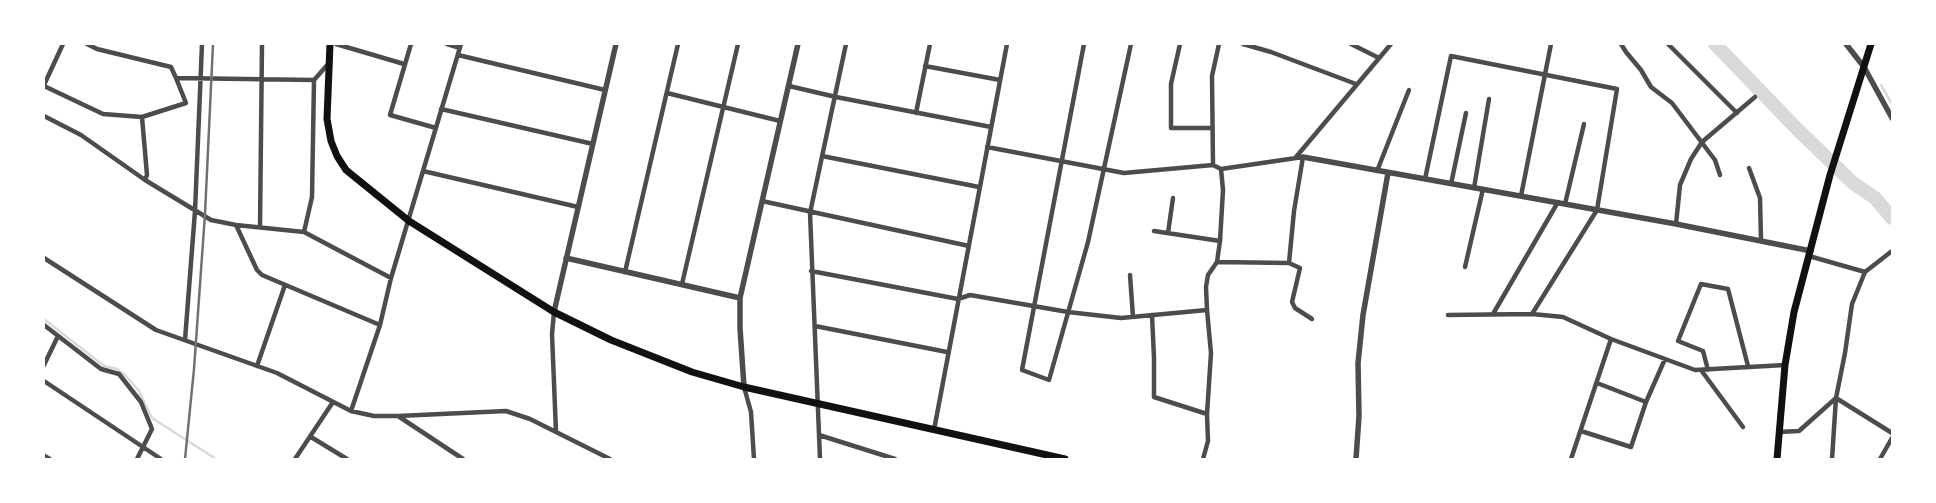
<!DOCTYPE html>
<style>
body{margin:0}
#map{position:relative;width:1936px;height:503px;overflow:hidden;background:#fff;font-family:"Public Sans",sans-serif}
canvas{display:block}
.frame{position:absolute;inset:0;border:45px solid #fff;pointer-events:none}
</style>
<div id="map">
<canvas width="1936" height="503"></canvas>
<div class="frame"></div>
</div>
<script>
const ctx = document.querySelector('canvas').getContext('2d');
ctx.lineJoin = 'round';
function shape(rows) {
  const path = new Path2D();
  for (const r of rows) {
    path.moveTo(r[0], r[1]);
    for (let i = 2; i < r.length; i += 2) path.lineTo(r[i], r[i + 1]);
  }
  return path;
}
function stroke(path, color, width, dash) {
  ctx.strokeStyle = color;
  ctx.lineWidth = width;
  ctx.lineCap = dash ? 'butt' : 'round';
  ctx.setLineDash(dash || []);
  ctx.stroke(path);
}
stroke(shape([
 [1881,85,1892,104],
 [44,319,104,366,117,369,125,375,139,391,152,418,216,459]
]), '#d9d9d9', 2.5);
stroke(shape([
 [1715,44,1798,130,1853,183,1875,198,1892,218]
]), '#d9d9d9', 14);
stroke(shape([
 [87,44,97,49,171,67,176,78],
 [336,44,404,64],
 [411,44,390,115,436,128],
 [447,44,460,48],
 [1084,44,1022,370,1049,380,1088,242,1131,44],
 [1180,44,1171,84,1171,128,1212,128],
 [1243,44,1271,52,1356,84],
 [1351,44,1379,58],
 [1621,44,1626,52,1641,70,1651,87,1672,103,1715,160,1720,175],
 [1668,44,1737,113],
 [458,55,605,90],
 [925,66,1000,80],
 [44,85,63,44],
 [44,86,103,114,142,117],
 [789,86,836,97,991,127],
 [667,93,780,121],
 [441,109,593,144],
 [916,113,930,44],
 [44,116,81,135,145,180,211,220,236,225,304,232,391,278],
 [987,147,1124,173,1213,165,1221,169,1303,157,1294,211,1289,263],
 [822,156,979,187],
 [1296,157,1391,44],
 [1213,165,1212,76,1219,44],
 [1749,168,1760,198,1761,240],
 [423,171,578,207],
 [1377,171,1409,90],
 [1425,179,1451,56,1617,89,1597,210,1532,314],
 [145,180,147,175,142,117,186,103,176,78,314,80],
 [1451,184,1466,113],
 [1474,188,1489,99],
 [1521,196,1551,44],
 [762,201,969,246],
 [1565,204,1584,124],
 [1676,224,1680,185,1691,159,1702,142,1755,97],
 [236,225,257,270,262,275,380,325],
 [260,227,262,44],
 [1154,231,1220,241],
 [304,232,312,197,314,80,329,63],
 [1168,233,1173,198],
 [1809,256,1865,272],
 [44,258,156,330,277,373,351,411,374,416,398,416,506,411,530,419,610,459],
 [1217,262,1289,263,1300,268,1292,302,1295,308,1312,319],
 [1465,267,1483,189],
 [811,271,958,299,970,295,1068,312,1121,318,1207,310],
 [625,272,678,44],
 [1130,275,1133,317],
 [682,284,738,44],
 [554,312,552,334,556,432],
 [1493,314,1558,202],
 [1152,315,1154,358,1154,397,1207,414],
 [1448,315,1532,314,1563,317,1611,339,1695,370,1785,365],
 [44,325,101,369,119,374,141,402,152,429,137,459],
 [815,326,947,352],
 [185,340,195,211,202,44],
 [44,365,58,336],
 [257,366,285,285],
 [1701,370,1743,427],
 [1708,370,1703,351,1678,341,1701,284,1728,289,1748,366],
 [44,381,161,459],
 [1597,383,1646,402],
 [744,387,751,412,754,459],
 [1836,398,1892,433],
 [351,411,380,325,391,278,461,44],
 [398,416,463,459],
 [934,430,1007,44],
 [1581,431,1631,447,1646,402,1665,359],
 [1778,432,1799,431,1836,398],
 [819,435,895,459],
 [311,437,347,459],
 [295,459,333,402],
 [820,459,810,213,846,44],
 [1203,459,1208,441,1207,414,1211,353,1207,310,1206,287,1208,275,1217,262,1220,241,1223,190,1221,169],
 [1571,459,1611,339],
 [1832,459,1836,398,1845,353,1852,304,1865,272,1892,251],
 [1880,459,1892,438]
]), '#4c4c4c', 4.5);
stroke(shape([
 [1846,44,1864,67,1892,118],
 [1303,157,1676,224,1811,251],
 [566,258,740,298],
 [554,312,616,44],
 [744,387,740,328,740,298,798,44],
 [44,456,49,459],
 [1356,459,1359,416,1358,363,1363,315,1388,173]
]), '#4c4c4c', 5.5);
stroke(shape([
 [330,44,327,119,331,141,337,156,346,170,409,221,554,312,611,340,692,372,744,387,1065,459],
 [1777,459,1785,365,1794,312,1830,175,1871,44]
]), '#111', 7);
stroke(shape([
 [185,459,194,369,205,214,213,44]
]), '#707070', 2.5);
</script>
